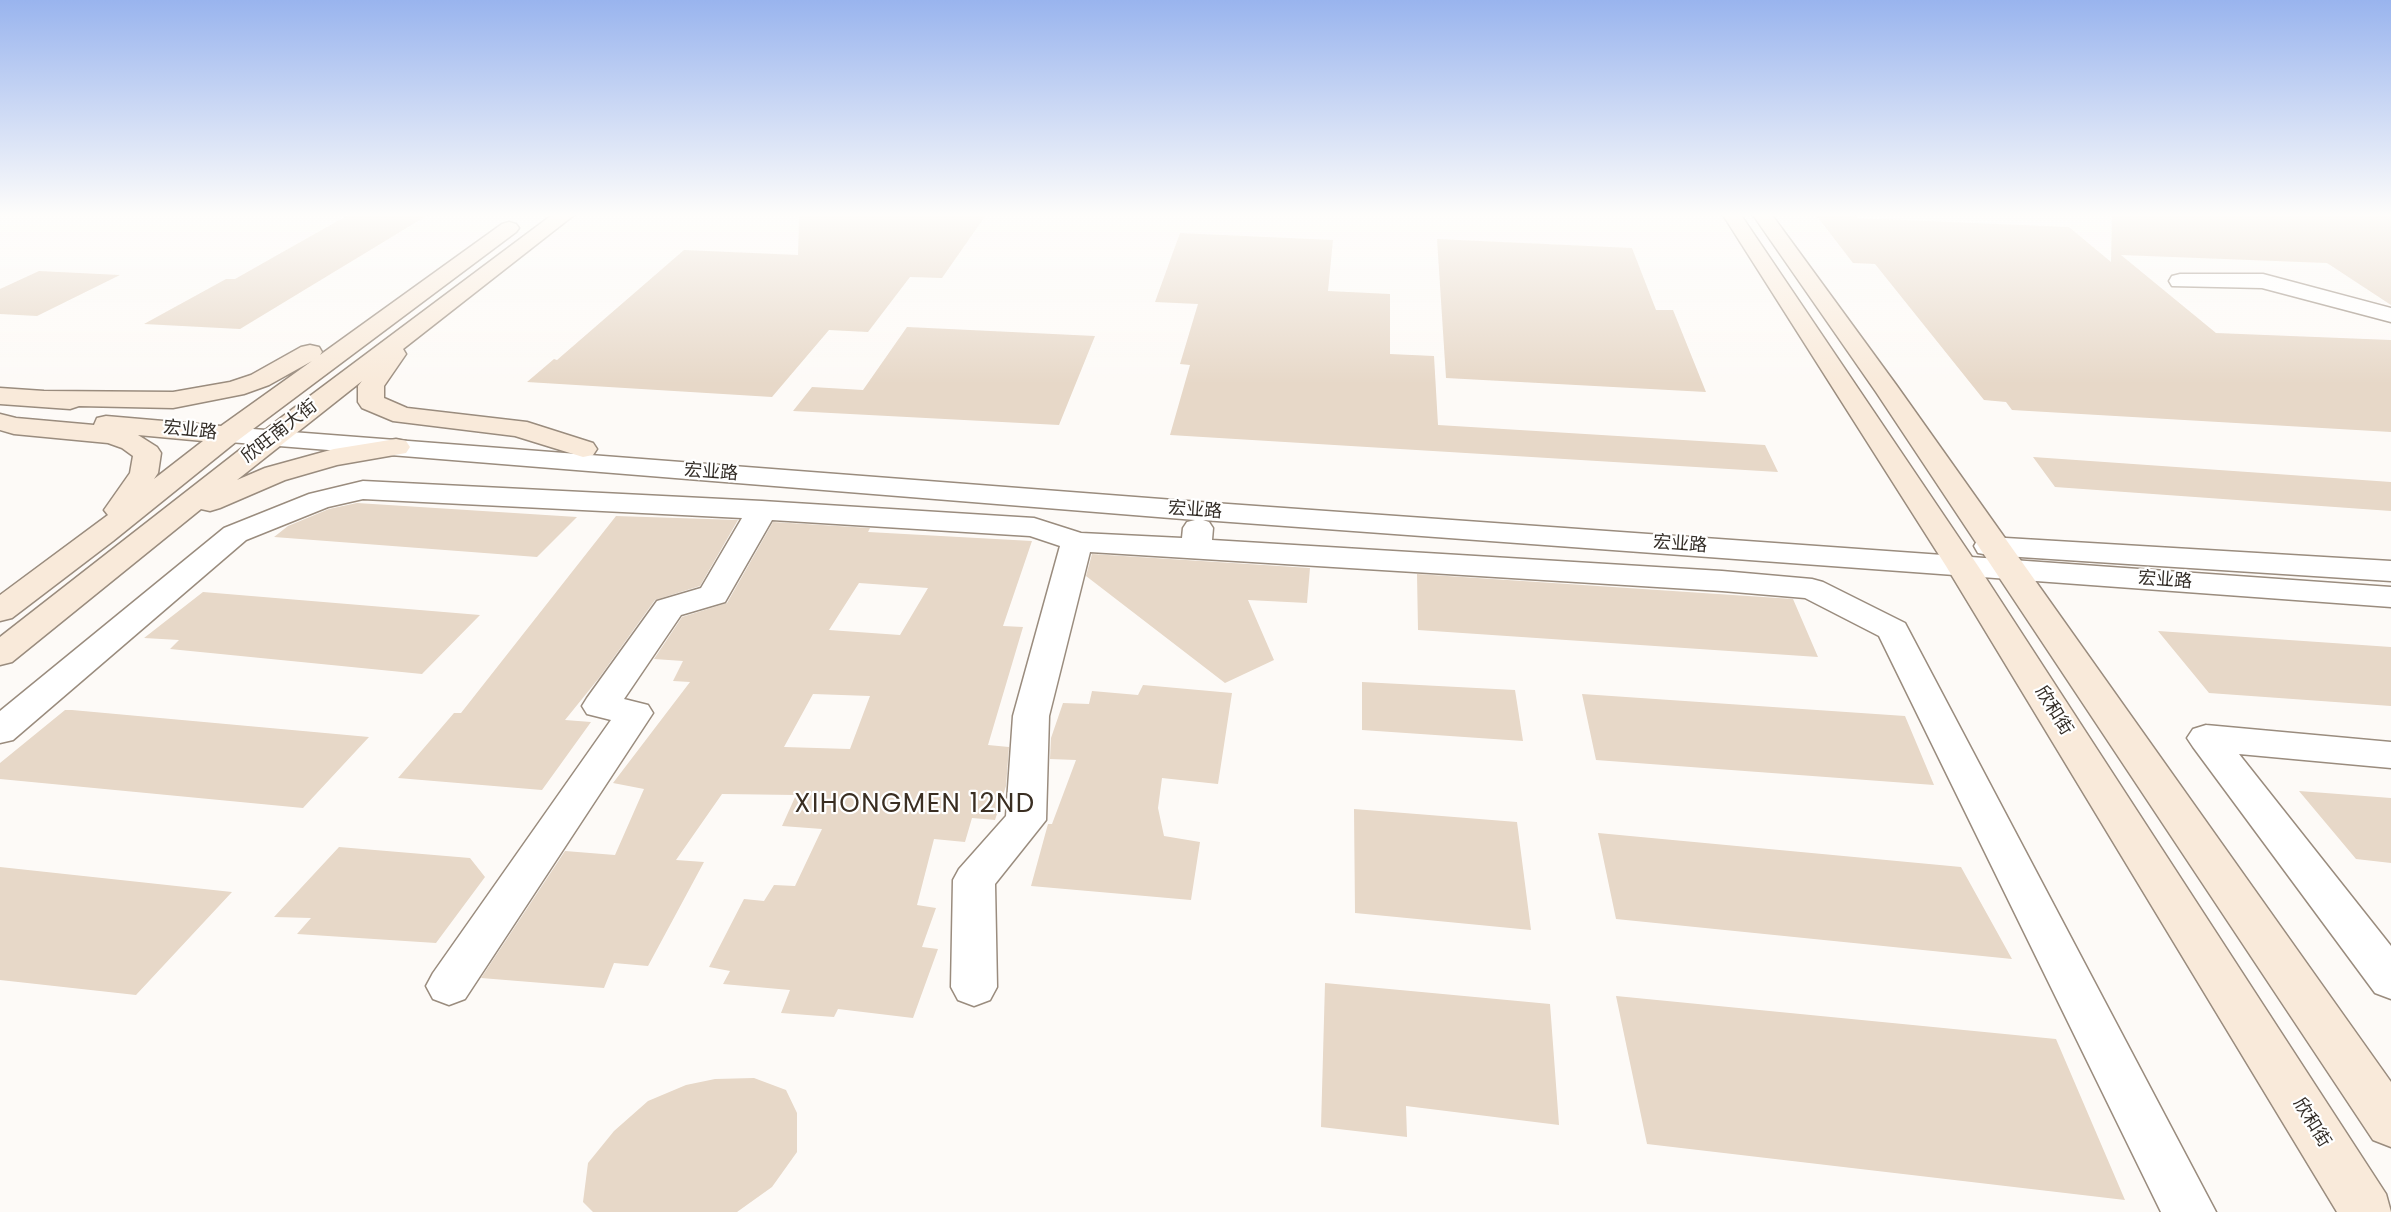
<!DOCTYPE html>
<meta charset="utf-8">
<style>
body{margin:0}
canvas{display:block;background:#fdfaf7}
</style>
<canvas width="2391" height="1212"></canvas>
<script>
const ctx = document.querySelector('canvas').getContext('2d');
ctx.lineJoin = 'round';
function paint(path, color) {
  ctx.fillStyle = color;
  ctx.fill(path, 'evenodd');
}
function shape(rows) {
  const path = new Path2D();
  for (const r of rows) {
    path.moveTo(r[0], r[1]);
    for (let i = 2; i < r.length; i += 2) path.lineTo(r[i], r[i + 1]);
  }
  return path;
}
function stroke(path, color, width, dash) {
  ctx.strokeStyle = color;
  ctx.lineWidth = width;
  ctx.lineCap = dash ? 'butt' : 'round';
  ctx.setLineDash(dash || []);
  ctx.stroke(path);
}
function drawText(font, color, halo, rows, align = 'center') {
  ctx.font = font + ' Poppins,"Noto Sans SC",sans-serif';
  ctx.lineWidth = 4.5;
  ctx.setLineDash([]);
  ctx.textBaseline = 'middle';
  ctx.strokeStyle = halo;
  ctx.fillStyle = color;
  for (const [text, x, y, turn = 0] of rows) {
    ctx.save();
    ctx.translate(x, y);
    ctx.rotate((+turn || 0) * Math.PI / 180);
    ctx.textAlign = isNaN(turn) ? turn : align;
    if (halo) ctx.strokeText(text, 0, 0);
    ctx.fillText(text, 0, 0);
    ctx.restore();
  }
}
paint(shape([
 [348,215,428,215,240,329,144,324,226,279,235,279],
 [799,215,986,215,942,278,910,277,868,332,829,330,772,397,527,382,554,359,557,360,684,250,798,255],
 [1816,215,1855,215,1857,218,2069,227,2111,262,2112,215,2391,215,2391,305,2327,263,2121,255,2216,333,2391,340,2391,432,2012,410,2006,402,1984,400,1875,264,1853,263],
 [1180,233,1333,240,1328,291,1390,294,1390,354,1434,356,1438,425,1765,445,1778,472,1170,435,1190,365,1180,364,1198,304,1155,302],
 [1437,239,1632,248,1656,310,1673,310,1706,392,1446,378],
 [39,271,120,275,37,316,0,314,0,289],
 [907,327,1095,336,1059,425,793,411,812,387,863,390],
 [2033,457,2391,482,2391,511,2055,487],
 [357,503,577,517,537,557,274,537,288,526,329,509],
 [616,516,738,520,700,586,655,600,599,678,565,720,591,722,542,790,398,778,454,713,461,713],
 [773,522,870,528,868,532,1032,541,1003,626,1023,627,988,745,1009,747,1006,786,995,820,972,818,965,842,934,839,917,905,936,908,922,947,938,949,913,1018,838,1009,834,1017,781,1013,790,990,723,984,730,971,709,967,744,899,764,901,774,885,795,886,822,829,782,826,796,795,722,794,676,860,704,862,648,966,614,963,604,988,481,978,565,851,615,855,644,789,613,783,690,682,673,681,683,661,654,659,682,617,727,603],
 [859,583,928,588,900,635,829,630],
 [813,694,870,696,850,749,784,747],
 [1092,554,1310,568,1307,603,1248,600,1274,660,1225,683,1086,576],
 [1417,574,1793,599,1818,657,1418,630],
 [203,592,480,615,422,674,170,649,179,640,144,638],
 [2158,631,2391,647,2391,706,2209,693],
 [1362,682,1515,690,1523,741,1362,730],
 [1143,685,1232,693,1218,784,1162,778,1158,808,1164,836,1200,842,1191,900,1031,886,1048,824,1052,824,1076,760,1050,759,1051,738,1063,703,1089,704,1092,691,1138,695],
 [1582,694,1905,716,1934,785,1596,760],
 [65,710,72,710,369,737,303,808,0,779,0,763],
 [2299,791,2391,798,2391,863,2356,859],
 [1354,809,1517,822,1531,930,1355,913],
 [1598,833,1961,867,2012,959,1616,919],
 [339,847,470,858,485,877,436,943,297,934,311,918,274,917],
 [0,867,232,892,136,995,0,980],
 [1325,983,1550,1004,1559,1125,1406,1106,1407,1137,1321,1127],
 [1616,996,2056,1039,2125,1200,1647,1144],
 [754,1078,786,1090,797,1113,797,1152,772,1187,737,1212,593,1212,583,1202,588,1163,614,1131,648,1101,686,1085,715,1079]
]), '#e7d8c8');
const street = shape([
 [2180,274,2263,274,2391,308,2391,322,2262,288,2172,286,2169,281,2172,276,2180,274],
 [227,427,1200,502,2391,587,2391,607,1203,520,1209,522,1213,528,1212,540,1722,571,1812,579,1823,582,1905,623,2216,1212,2161,1212,1879,636,1805,598,1722,591,1090,552,1049,716,1046,820,995,884,997,987,990,1000,974,1006,958,1000,951,987,953,880,959,869,1006,816,1013,716,1060,546,1030,536,772,520,725,602,681,615,624,699,648,705,653,713,465,999,449,1005,433,999,426,986,433,973,611,720,587,714,582,706,587,698,657,601,701,588,742,518,363,499,328,507,246,540,13,740,0,743,0,711,224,528,309,494,363,481,762,501,1034,518,1081,533,1182,538,1183,528,1187,522,1195,520,217,441,213,435,217,429,227,427],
 [1989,537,2391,561,2391,581,1989,555,1978,553,1974,546,1978,539,1989,537],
 [2206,725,2391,742,2391,768,2239,754,2391,946,2391,999,2375,993,2193,747,2187,738,2193,729,2206,725]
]);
const secondary = shape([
 [552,215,574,215,403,349,406,354,384,386,384,398,407,408,527,422,593,443,597,449,593,455,583,457,515,436,393,421,362,408,358,402,358,386,362,381,237,480,265,468,334,449,396,439,406,441,410,447,406,453,337,465,285,480,220,508,210,511,201,509,12,662,0,665,0,637,278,420,552,215],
 [1723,215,1741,215,1978,566,2386,1194,2391,1212,2337,1212,1946,566,1723,215],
 [1753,215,1772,215,1897,386,2391,1082,2391,1147,2373,1140,1876,392,1753,215],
 [509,222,516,224,519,228,516,232,237,441,113,541,12,618,0,621,0,595,108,515,104,510,130,473,133,456,122,448,108,443,14,434,0,430,0,414,16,418,94,425,97,418,106,416,221,426,312,361,269,385,244,394,173,408,79,406,70,409,0,404,0,388,44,391,173,392,230,382,251,375,301,347,310,345,319,347,322,352,320,355,502,224,509,222],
 [138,435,203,441,154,479,158,473,161,453,157,447,138,435]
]);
stroke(street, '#9a8c7e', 3);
stroke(secondary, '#9a8c7e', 3);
paint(street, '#fff');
paint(secondary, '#f9eada');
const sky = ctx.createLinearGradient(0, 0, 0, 384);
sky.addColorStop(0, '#99b4ee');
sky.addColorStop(0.56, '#fefdfb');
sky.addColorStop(1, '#fefdfb00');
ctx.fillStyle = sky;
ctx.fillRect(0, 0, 2391, 384);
drawText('18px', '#342e28', '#fff', [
 ["宏业路",190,431,6],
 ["欣旺南大街",280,432,-38],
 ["宏业路",711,473,4],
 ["宏业路",1195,511,4],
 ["宏业路",1680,545,4],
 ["宏业路",2165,581,4],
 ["欣和街",2053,711,58],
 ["欣和街",2311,1123,58]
]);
ctx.letterSpacing = '1.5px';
drawText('26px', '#3a2e22', '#fff', [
 ["XIHONGMEN 12ND",915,805]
]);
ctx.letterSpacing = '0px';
</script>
